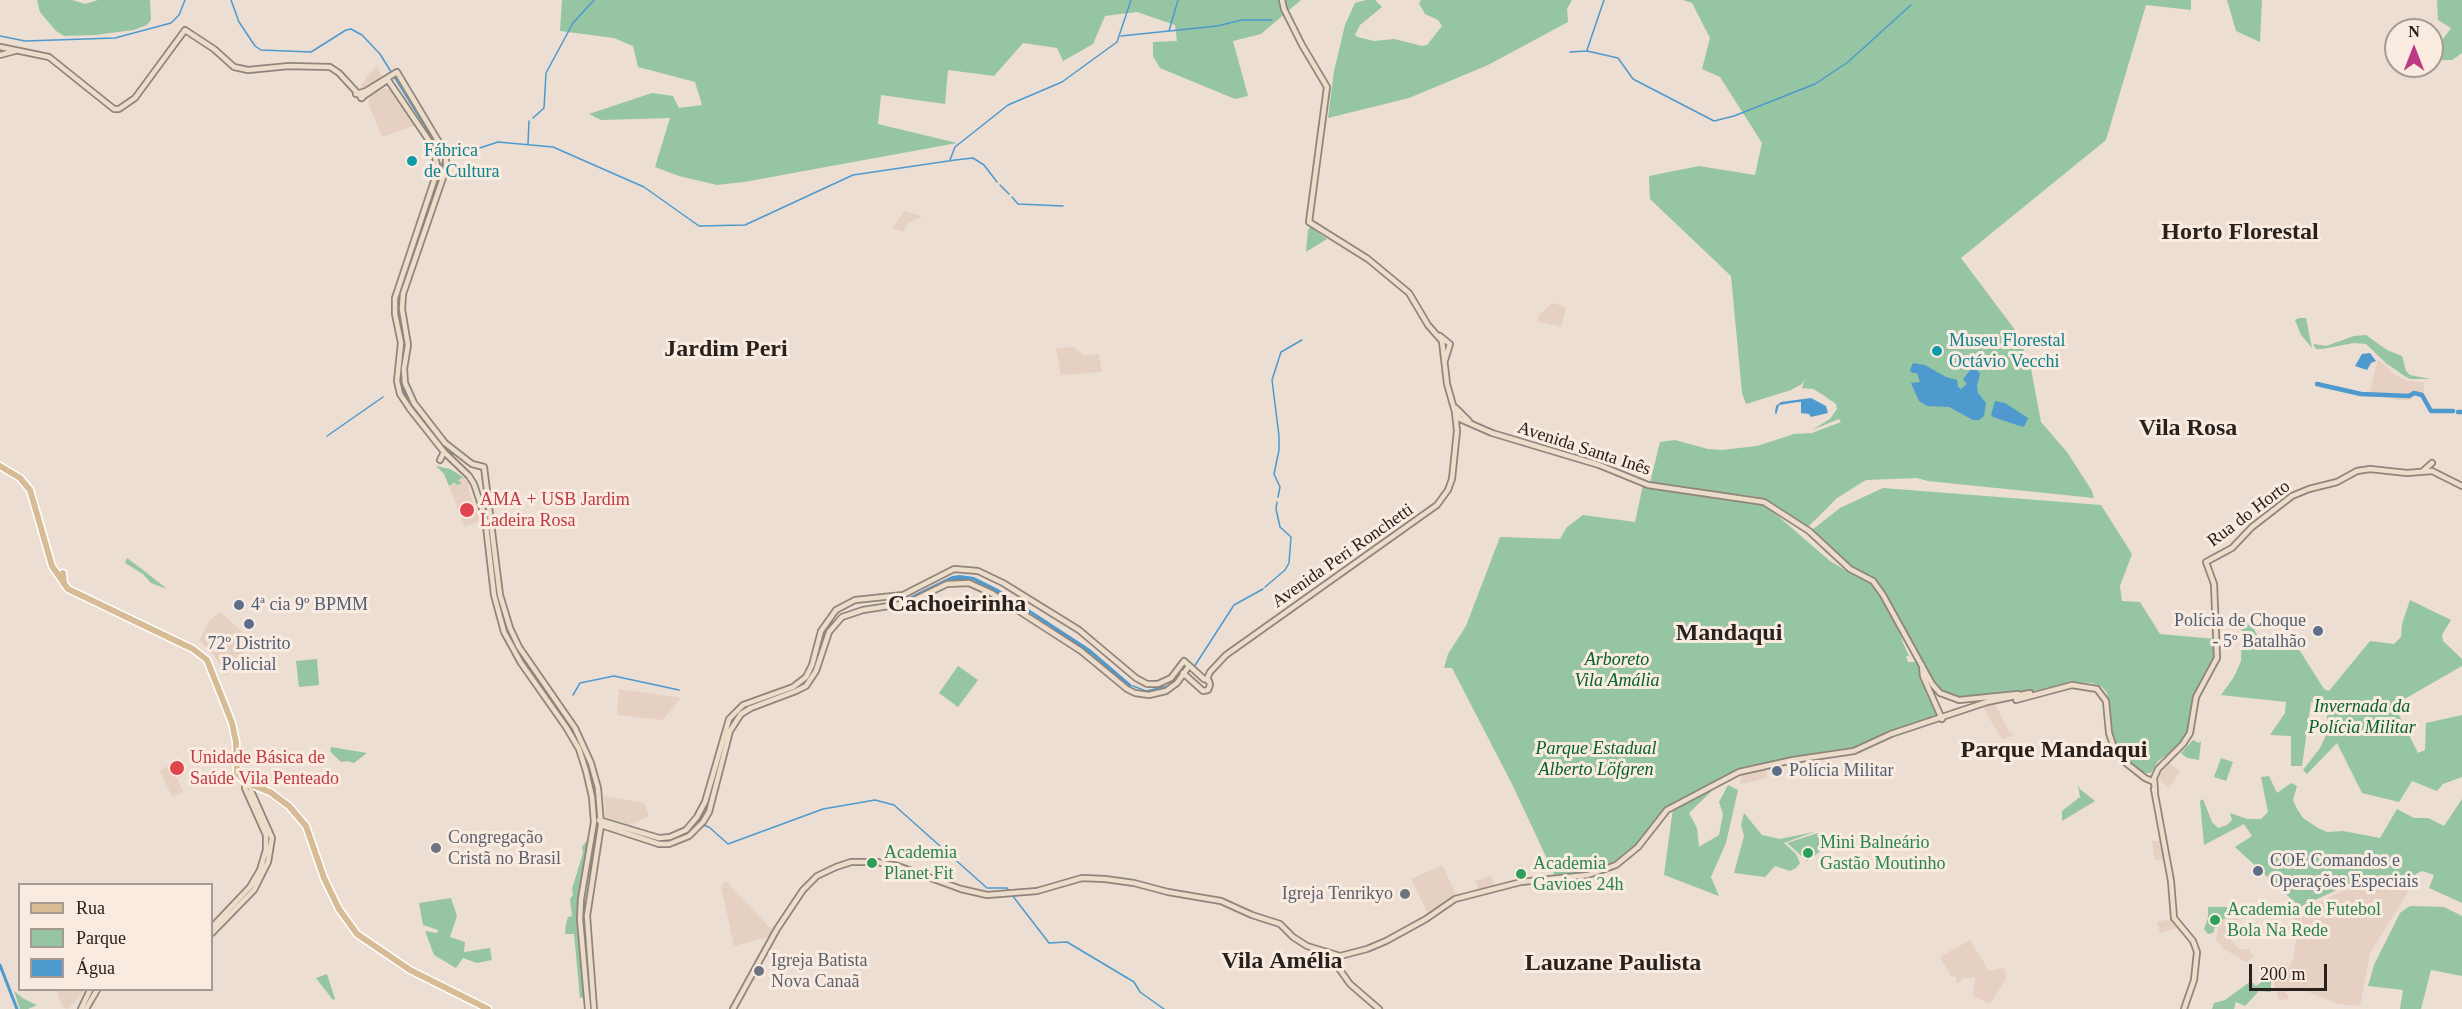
<!DOCTYPE html>
<meta charset="utf-8">
<style>
body{margin:0}
#map{position:relative;width:2462px;height:1009px;overflow:hidden;background:#ecded3;font-family:"Times New Roman",serif}
canvas{display:block}
.legend{position:absolute;left:18px;top:883px;width:195px;height:108px;box-sizing:border-box;background:#faebe0;border:2px solid #a69b92;margin:0;padding:8px 10px;list-style:none;font-size:18px;color:#27221e}
.legend li{display:flex;align-items:center;gap:12px;height:30px}
.legend b{width:30px;border:2px solid #a69b92}
.north{position:absolute;left:2384px;top:18px;width:60px;height:60px;box-sizing:border-box;background:#faebe0;border:2px solid #a69b92;border-radius:50%;rotate:0deg;font-size:16px;font-weight:700;line-height:24px;text-align:center;color:#27221e}
.north::after{content:'';display:block;margin:auto;width:21px;height:27px;background:#bc3b84;clip-path:polygon(50% 0,100% 100%,50% 72%,0 100%)}
.scale{position:absolute;left:2249px;top:964px;width:78px;height:27px;box-sizing:border-box;border:3px solid #27221e;border-top:0;padding-left:8px;font-size:18px;line-height:21px;white-space:nowrap;color:#27221e;-webkit-text-stroke:4px #faebe0;paint-order:stroke}
</style>
<div id="map">
<canvas width="2462" height="1009"></canvas>
<ul class="legend">
<li><b style="height:8px;background:#d6bb95"></b>Rua</li>
<li><b style="height:16px;background:#95c5a2"></b>Parque</li>
<li><b style="height:16px;background:#4e99ce"></b>Água</li>
</ul>
<div class="north">N</div>
<div class="scale">200 m</div>
</div>
<script>
const ctx = document.querySelector('canvas').getContext('2d');
ctx.lineJoin = 'round';
function paint(path, color) {
  ctx.fillStyle = color;
  ctx.fill(path, 'evenodd');
}
function shape(rows) {
  const path = new Path2D();
  for (const r of rows) {
    path.moveTo(r[0], r[1]);
    for (let i = 2; i < r.length; i += 2) path.lineTo(r[i], r[i + 1]);
  }
  return path;
}
function stroke(path, color, width, dash) {
  ctx.strokeStyle = color;
  ctx.lineWidth = width;
  ctx.lineCap = dash ? 'butt' : 'round';
  ctx.setLineDash(dash || []);
  ctx.stroke(path);
}
function drawText(font, color, halo, rows, align = 'center') {
  ctx.font = font + ' "Times New Roman",serif';
  ctx.lineWidth = 6;
  ctx.setLineDash([]);
  ctx.textBaseline = 'middle';
  ctx.strokeStyle = halo;
  ctx.fillStyle = color;
  for (const [text, x, y, turn = 0] of rows) {
    ctx.save();
    ctx.translate(x, y);
    ctx.rotate((+turn || 0) * Math.PI / 180);
    ctx.textAlign = isNaN(turn) ? turn : align;
    if (halo) ctx.strokeText(text, 0, 0);
    ctx.fillText(text, 0, 0);
    ctx.restore();
  }
}
paint(shape([
 [377,66,382,78,367,88,360,88,367,76],
 [385,88,394,91,416,125,382,137,368,103,371,95],
 [904,211,923,216,908,223,903,232,893,228],
 [1552,303,1566,307,1561,327,1537,321,1541,313],
 [1074,347,1083,355,1099,354,1102,372,1061,375,1056,348],
 [2378,359,2395,375,2407,381,2424,382,2424,399,2423,400,2419,396,2414,396,2410,400,2397,400,2388,397,2369,396],
 [463,477,468,482,469,492,481,521,465,527,449,486],
 [1372,529,1376,541,1351,560,1348,555,1357,548,1353,543,1363,536,1366,540,1368,539,1368,532],
 [220,612,252,640,227,676,214,655,199,640,210,620],
 [619,689,681,698,663,720,617,715],
 [1995,704,2009,732,2011,731,2013,736,2002,739,1986,713,1984,707],
 [176,759,184,775,178,778,176,776,183,792,172,797,160,770,171,765,170,762],
 [2169,763,2180,771,2169,788,2160,780,2159,776],
 [1766,768,1767,778,1740,784,1741,775],
 [604,796,644,803,649,816,630,825,606,817],
 [2152,841,2161,841,2163,860,2155,860],
 [1442,865,1457,896,1428,914,1411,879],
 [1491,876,1496,886,1479,890,1475,881],
 [2387,879,2410,889,2370,953,2360,1006,2339,1004,2303,990,2285,990,2289,999,2279,1000,2274,984,2275,968,2281,965,2287,969,2292,963,2297,935,2293,915,2355,885],
 [724,882,727,882,772,930,768,937,734,946,721,887],
 [2238,918,2238,931,2231,934,2229,938,2239,949,2250,949,2251,954,2254,957,2246,962,2224,949,2216,940,2220,921],
 [2171,919,2176,928,2160,933,2157,922],
 [1970,940,1989,971,2004,968,2006,979,1990,1004,1973,996,1975,978,1964,978,1957,984,1956,977,1951,976,1940,957],
 [57,990,86,990,68,1009,62,1007]
]), '#e5d0c1');
paint(shape([
 [37,0,72,0,85,4,98,0,150,0,151,20,147,25,134,30,95,35,64,36,56,31,40,12],
 [562,0,1301,0,1261,34,1233,41,1248,96,1235,99,1160,68,1153,56,1153,42,1177,41,1175,25,1137,12,1105,16,1093,44,1063,61,1057,48,1023,43,994,76,948,70,945,104,881,95,878,124,957,143,744,182,717,185,679,176,655,167,670,118,601,120,589,114,652,93,673,96,679,108,702,105,695,82,638,67,633,46,614,38,560,31],
 [1366,0,1375,0,1382,7,1360,25,1355,35,1358,37,1374,41,1394,39,1422,46,1427,45,1442,26,1438,20,1425,14,1419,3,1421,0,1572,0,1567,9,1568,22,1488,65,1409,98,1328,118,1334,71,1345,25,1355,3],
 [1683,0,2191,0,2191,10,2146,5,2106,140,1961,258,2018,334,2031,369,2041,422,2067,452,2092,491,2094,498,1928,481,1917,478,1866,480,1837,498,1808,527,1772,503,1757,497,1650,483,1660,442,1675,440,1708,449,1722,450,1757,446,1794,434,1812,433,1841,422,1839,419,1812,430,1830,419,1837,409,1836,404,1820,393,1813,389,1802,388,1805,379,1802,384,1791,390,1746,404,1742,393,1731,276,1650,199,1649,176,1699,166,1755,175,1762,143,1720,77,1702,69,1710,38,1692,3],
 [2227,0,2262,0,2260,42,2236,31],
 [2437,0,2462,0,2462,53,2452,60,2432,60,2432,54,2451,28,2438,20],
 [1310,227,1327,239,1306,252,1308,230],
 [2299,318,2306,318,2312,348,2301,335,2295,320],
 [2366,335,2387,350,2402,356,2406,371,2410,375,2430,379,2410,379,2403,375,2387,364,2366,344,2354,343,2322,349,2316,349,2314,346,2314,344,2326,346,2354,336],
 [436,466,450,469,463,477,457,481,460,481,461,484,456,485,455,482,449,486,444,474],
 [1643,485,1763,503,1830,561,1855,576,1872,581,1873,586,1896,618,1903,643,1909,656,1906,656,1908,662,1916,662,1937,715,1889,732,1852,755,1794,757,1728,776,1671,806,1653,830,1621,860,1592,873,1556,878,1513,786,1452,668,1444,668,1448,654,1466,626,1500,537,1560,539,1567,527,1583,515,1635,522],
 [1883,488,2101,505,2132,554,2120,586,2122,601,2140,602,2160,634,2215,639,2214,665,2201,680,2193,696,2186,736,2178,747,2158,761,2151,773,2145,773,2127,761,2114,742,2107,693,2102,687,2092,683,2071,682,2030,692,1980,696,1959,696,1941,690,1925,668,1882,588,1872,577,1852,567,1812,530,1840,508],
 [127,558,147,573,167,589,151,583,143,574,125,563],
 [2410,600,2451,620,2442,635,2443,641,2462,659,2462,666,2394,705,2418,753,2425,750,2426,723,2462,715,2462,777,2443,784,2437,791,2412,781,2399,802,2362,793,2337,743,2307,774,2303,770,2320,748,2327,733,2327,710,2318,701,2311,702,2302,766,2291,766,2291,736,2270,735,2285,713,2286,702,2221,695,2234,677,2241,661,2242,620,2250,621,2260,641,2278,637,2282,639,2287,647,2293,640,2324,689,2329,691,2370,641,2394,644,2401,637,2402,624],
 [317,659,319,685,299,687,296,661],
 [958,666,978,680,958,707,939,693],
 [2193,740,2199,743,2201,741,2199,760,2187,758,2181,753],
 [331,747,367,753,354,763,347,761,341,762,330,751],
 [2221,758,2233,762,2226,781,2214,777],
 [2269,776,2277,793,2291,783,2297,786,2293,800,2297,809,2303,818,2318,828,2327,832,2343,831,2380,838,2397,809,2414,818,2428,818,2444,826,2462,799,2462,903,2429,888,2434,875,2422,871,2407,879,2388,875,2354,882,2300,907,2235,847,2252,836,2244,824,2204,845,2200,801,2203,799,2212,822,2218,828,2227,825,2232,820,2230,813,2247,819,2261,819,2268,812,2261,777],
 [1728,785,1738,790,1726,843,1711,877,1719,896,1664,875,1673,808,1717,786,1689,813,1697,828,1699,847,1719,835,1723,814,1719,802],
 [2078,785,2080,789,2095,801,2062,821,2062,811,2080,797],
 [1744,813,1762,835,1780,839,1814,832,1784,843,1796,854,1800,863,1796,868,1790,871,1775,866,1765,877,1734,873,1744,836,1741,825],
 [1818,833,1830,844,1807,861,1787,843],
 [588,839,591,839,579,901,578,921,586,997,580,998,574,934,565,934,566,924,568,917,572,916,570,899,573,895,572,889,583,853,582,847],
 [451,898,457,916,450,937,465,942,464,952,490,948,492,960,477,963,463,958,456,968,434,955,425,931,437,933,438,930,423,925,419,903],
 [583,901,586,901,586,932,594,1009,590,1009,582,932],
 [2410,906,2444,907,2462,916,2462,976,2431,970,2421,1009,2400,1009,2403,990,2368,986,2374,965,2400,913],
 [2208,907,2227,907,2228,918,2217,921,2213,933,2208,934,2204,929,2208,918],
 [327,974,335,999,333,1000,316,978],
 [2271,975,2271,992,2259,991,2245,1006,2236,1002,2234,1009,2212,1009,2214,1003,2225,1000,2251,981,2256,986],
 [14,991,24,999,37,1005,28,1009,20,1009]
]), '#95c5a2');
paint(shape([
 [2370,353,2376,361,2371,363,2367,370,2355,366,2362,354],
 [1913,363,1925,365,1946,377,1957,380,1958,387,1961,389,1967,384,1963,379,1972,368,1976,369,1980,374,1977,386,1978,393,1986,403,1984,416,1979,420,1973,420,1949,407,1927,406,1919,401,1911,383,1920,382,1917,373,1912,373,1910,370],
 [1811,398,1826,406,1828,413,1811,417,1809,414,1801,413,1801,402,1798,402,1779,405,1776,415,1775,412,1776,406,1781,402],
 [1995,401,2005,403,2028,418,2025,425,2023,427,1993,417,1991,415],
 [960,575,974,577,998,589,1090,649,1133,686,1129,687,1092,655,1022,608,973,580,952,580,908,600,888,603,909,597,952,576]
]), '#4e99ce');
stroke(shape([
 [231,0,239,22,255,46,261,50,311,52,346,30,351,29,362,35,380,54,444,157],
 [1169,31,1178,0],
 [0,36,25,41,115,38,171,23,179,15,185,0],
 [1121,36,1217,26,1242,20,1272,20],
 [1587,50,1604,0],
 [1570,52,1587,51,1618,58,1633,79,1714,121,1734,116,1815,84,1848,62,1911,5],
 [533,118,544,108,546,73,573,23,594,0],
 [528,144,529,121],
 [452,157,498,142,553,147,644,187,699,226,745,225,853,175,955,160,973,158,984,165,997,182],
 [950,160,955,147,1008,105,1062,82,1117,42,1131,0],
 [1000,185,1009,194],
 [1012,197,1018,204,1063,206],
 [327,436,383,397],
 [1278,497,1280,487,1274,474,1279,450,1279,436,1272,380,1281,352,1302,340],
 [1265,587,1285,570,1289,563,1291,537,1280,527,1276,509,1277,502],
 [1194,667,1234,605,1263,589],
 [1133,686,1146,691,1168,686,1176,680],
 [573,695,580,683,614,676,679,690],
 [703,825,709,827,728,844,823,809,875,800,894,805,987,888,1007,888,1009,891],
 [1012,895,1049,943,1067,942,1134,982,1140,992,1164,1009]
]), '#4e99ce', 1.5);
stroke(shape([
 [0,965,17,1009]
]), '#4e99ce', 3);
stroke(shape([
 [444,162,401,288,398,307,405,344,401,376,404,392,451,455],
 [2317,384,2361,394,2409,396,2414,393,2422,395,2431,411,2453,411],
 [2458,412,2462,412],
 [495,572,500,606,511,639,519,653,572,730]
]), '#4e99ce', 4.5);
const secondary = shape([
 [1282,0,1284,9,1302,45,1327,87,1309,222,1368,259,1409,293,1428,325,1442,341,1447,384,1455,412,1460,419,1492,433,1599,465,1648,485,1764,502,1809,531,1850,569,1873,581,1883,595,1932,684,1940,693,1959,700,2018,694],
 [0,47,49,57,114,109,119,109,135,98,185,30,214,49,234,67,248,70,289,66,330,67,339,73,362,98],
 [0,55,15,51],
 [388,80,432,145,438,169,395,298,395,314,401,343,397,381,400,394,410,409,444,452,469,476,474,484,485,517,494,595,504,632,521,663,566,727,579,749,586,771,592,797,594,822,581,899,580,919,588,1009],
 [356,94,366,91,397,72,446,154,446,169,403,294,402,309,408,345,404,369,405,383,414,403,445,443,472,464,484,467,500,595,510,628,519,647,575,728,591,763,598,788,601,825,587,916,594,1009],
 [361,98,386,81],
 [1440,336,1450,344,1445,360],
 [1456,408,1469,421],
 [440,460,444,452],
 [2423,471,2432,463],
 [1922,665,1923,676,1942,719],
 [1183,673,1203,691,1208,690,1210,685,1209,681,1204,679],
 [1207,679,1210,672,1226,655,1437,505,1448,490,1452,479,1457,431,1455,412],
 [2016,700,2072,685,2097,689,2106,701,2109,733,2115,751,2126,763,2145,778,2154,782],
 [2154,789,2171,881,2174,918,2193,941,2197,952,2194,980,2184,1009],
 [2155,792,2154,778,2158,769,2183,744,2190,733,2196,697,2217,658,2214,584,2206,562,2232,548,2252,527,2292,496,2309,489,2337,482,2357,471,2370,469,2407,473,2432,471,2462,486],
 [599,820,659,838,670,837,686,830,697,817,705,802,729,719,743,705,793,687,806,677,812,665,821,631,836,610,855,600,903,595,954,569,978,571,1003,583,1079,630,1136,678,1147,684,1158,684,1171,678,1184,661,1204,679],
 [601,825,659,844,669,844,689,836,703,822,709,812,730,731,741,714,751,708,796,691,806,686,816,671,829,632,842,617,863,610,908,603,947,584,969,583,991,593,1081,651,1127,689,1135,693,1149,695,1166,691,1177,683,1189,666],
 [212,927,250,887,260,870,266,850,266,835,245,788,247,779],
 [212,933,254,890,268,862,272,838,251,791,251,781],
 [1334,956,1340,970,1350,984,1379,1009],
 [81,1009,90,990],
 [86,1009,97,990],
 [733,1009,777,929,803,890,817,876,836,867,851,862,877,862,898,866,961,889,987,895,1037,891,1082,878,1105,879,1134,883,1168,892,1221,901,1252,915,1280,924,1293,937,1307,946,1340,956,1367,949,1386,941,1426,919,1455,899,1521,882,1588,875,1616,865,1638,847,1667,810,1739,772,1793,760,1854,751,1891,734,1987,702,2030,693]
]);
const primary = shape([
 [0,466,20,478,30,490,52,566,68,589,193,649,207,660,232,723,236,742,237,773,245,782,272,793],
 [63,573,64,584],
 [270,792,289,806,306,826,324,878,339,909,357,934,410,970,488,1009]
]);
stroke(secondary, '#91847a', 8);
stroke(primary, '#fff', 9);
stroke(secondary, '#ebddca', 4.5);
stroke(primary, '#d6bb95', 6);
for (const [x, y, r, color] of [
 [412,161,6,"#0f9aa8"],
 [1937,351,6,"#0f9aa8"],
 [467,510,8,"#e0444e"],
 [239,605,6,"#5c6f8a"],
 [249,624,6,"#5c6f8a"],
 [2318,631,6,"#5c6f8a"],
 [177,768,8,"#e0444e"],
 [1777,771,6,"#5c6f8a"],
 [436,848,6,"#6b7280"],
 [1808,853,6,"#2e9e5b"],
 [872,863,6,"#2e9e5b"],
 [2258,871,6,"#5c6f8a"],
 [1521,874,6,"#2e9e5b"],
 [1405,894,6,"#6b7280"],
 [2215,920,6,"#2e9e5b"],
 [759,971,6,"#6b7280"]
]) {
  const dot = new Path2D();
  dot.arc(x, y, r, 0, 2 * Math.PI);
  ctx.fillStyle = color;
  ctx.fill(dot);
  stroke(dot, '#faebe0', 2);
}
drawText('18px', '#0d838f', '#faebe0', [
 ["Fábrica",424,151],
 ["de Cultura",424,172],
 ["Museu Florestal",1949,341],
 ["Octávio Vecchi",1949,362]
], 'left');
drawText('18px', '#27221e', '#faebe0', [
 ["Avenida Santa Inês",1584,449,18],
 ["Rua do Horto",2249,514,-37],
 ["Avenida Peri Ronchetti",1343,556,-35]
]);
drawText('18px', '#be3a42', '#faebe0', [
 ["AMA + USB Jardim",480,500],
 ["Ladeira Rosa",480,521],
 ["Unidade Básica de",190,758],
 ["Saúde Vila Penteado",190,779]
], 'left');
drawText('18px', '#4e5e75', '#faebe0', [
 ["4ª cia 9º BPMM",251,605],
 ["Polícia de Choque",2306,621,"right"],
 ["- 5º Batalhão",2306,642,"right"],
 ["72º Distrito",249,644,"center"],
 ["Policial",249,665,"center"],
 ["Polícia Militar",1789,771],
 ["COE Comandos e",2270,861],
 ["Operações Especiais",2270,882]
], 'left');
drawText('italic 18px', '#046130', '#faebe0', [
 ["Arboreto",1617,660],
 ["Vila Amália",1617,681],
 ["Invernada da",2362,707],
 ["Polícia Militar",2362,728],
 ["Parque Estadual",1596,749],
 ["Alberto Löfgren",1596,770]
]);
drawText('18px', '#5b616d', '#faebe0', [
 ["Congregação",448,838],
 ["Cristã no Brasil",448,859],
 ["Igreja Tenrikyo",1393,894,"right"],
 ["Igreja Batista",771,961],
 ["Nova Canaã",771,982]
], 'left');
drawText('18px', '#27864d', '#faebe0', [
 ["Mini Balneário",1820,843],
 ["Gastão Moutinho",1820,864],
 ["Academia",884,853],
 ["Planet Fit",884,874],
 ["Academia",1533,864],
 ["Gavioes 24h",1533,885],
 ["Academia de Futebol",2227,910],
 ["Bola Na Rede",2227,931]
], 'left');
drawText('bold 24px', '#27221e', '#faebe0', [
 ["Horto Florestal",2240,233],
 ["Jardim Peri",726,350],
 ["Vila Rosa",2188,429],
 ["Cachoeirinha",957,605],
 ["Mandaqui",1729,634],
 ["Parque Mandaqui",2054,751],
 ["Vila Amélia",1282,962],
 ["Lauzane Paulista",1613,964]
]);
</script>
